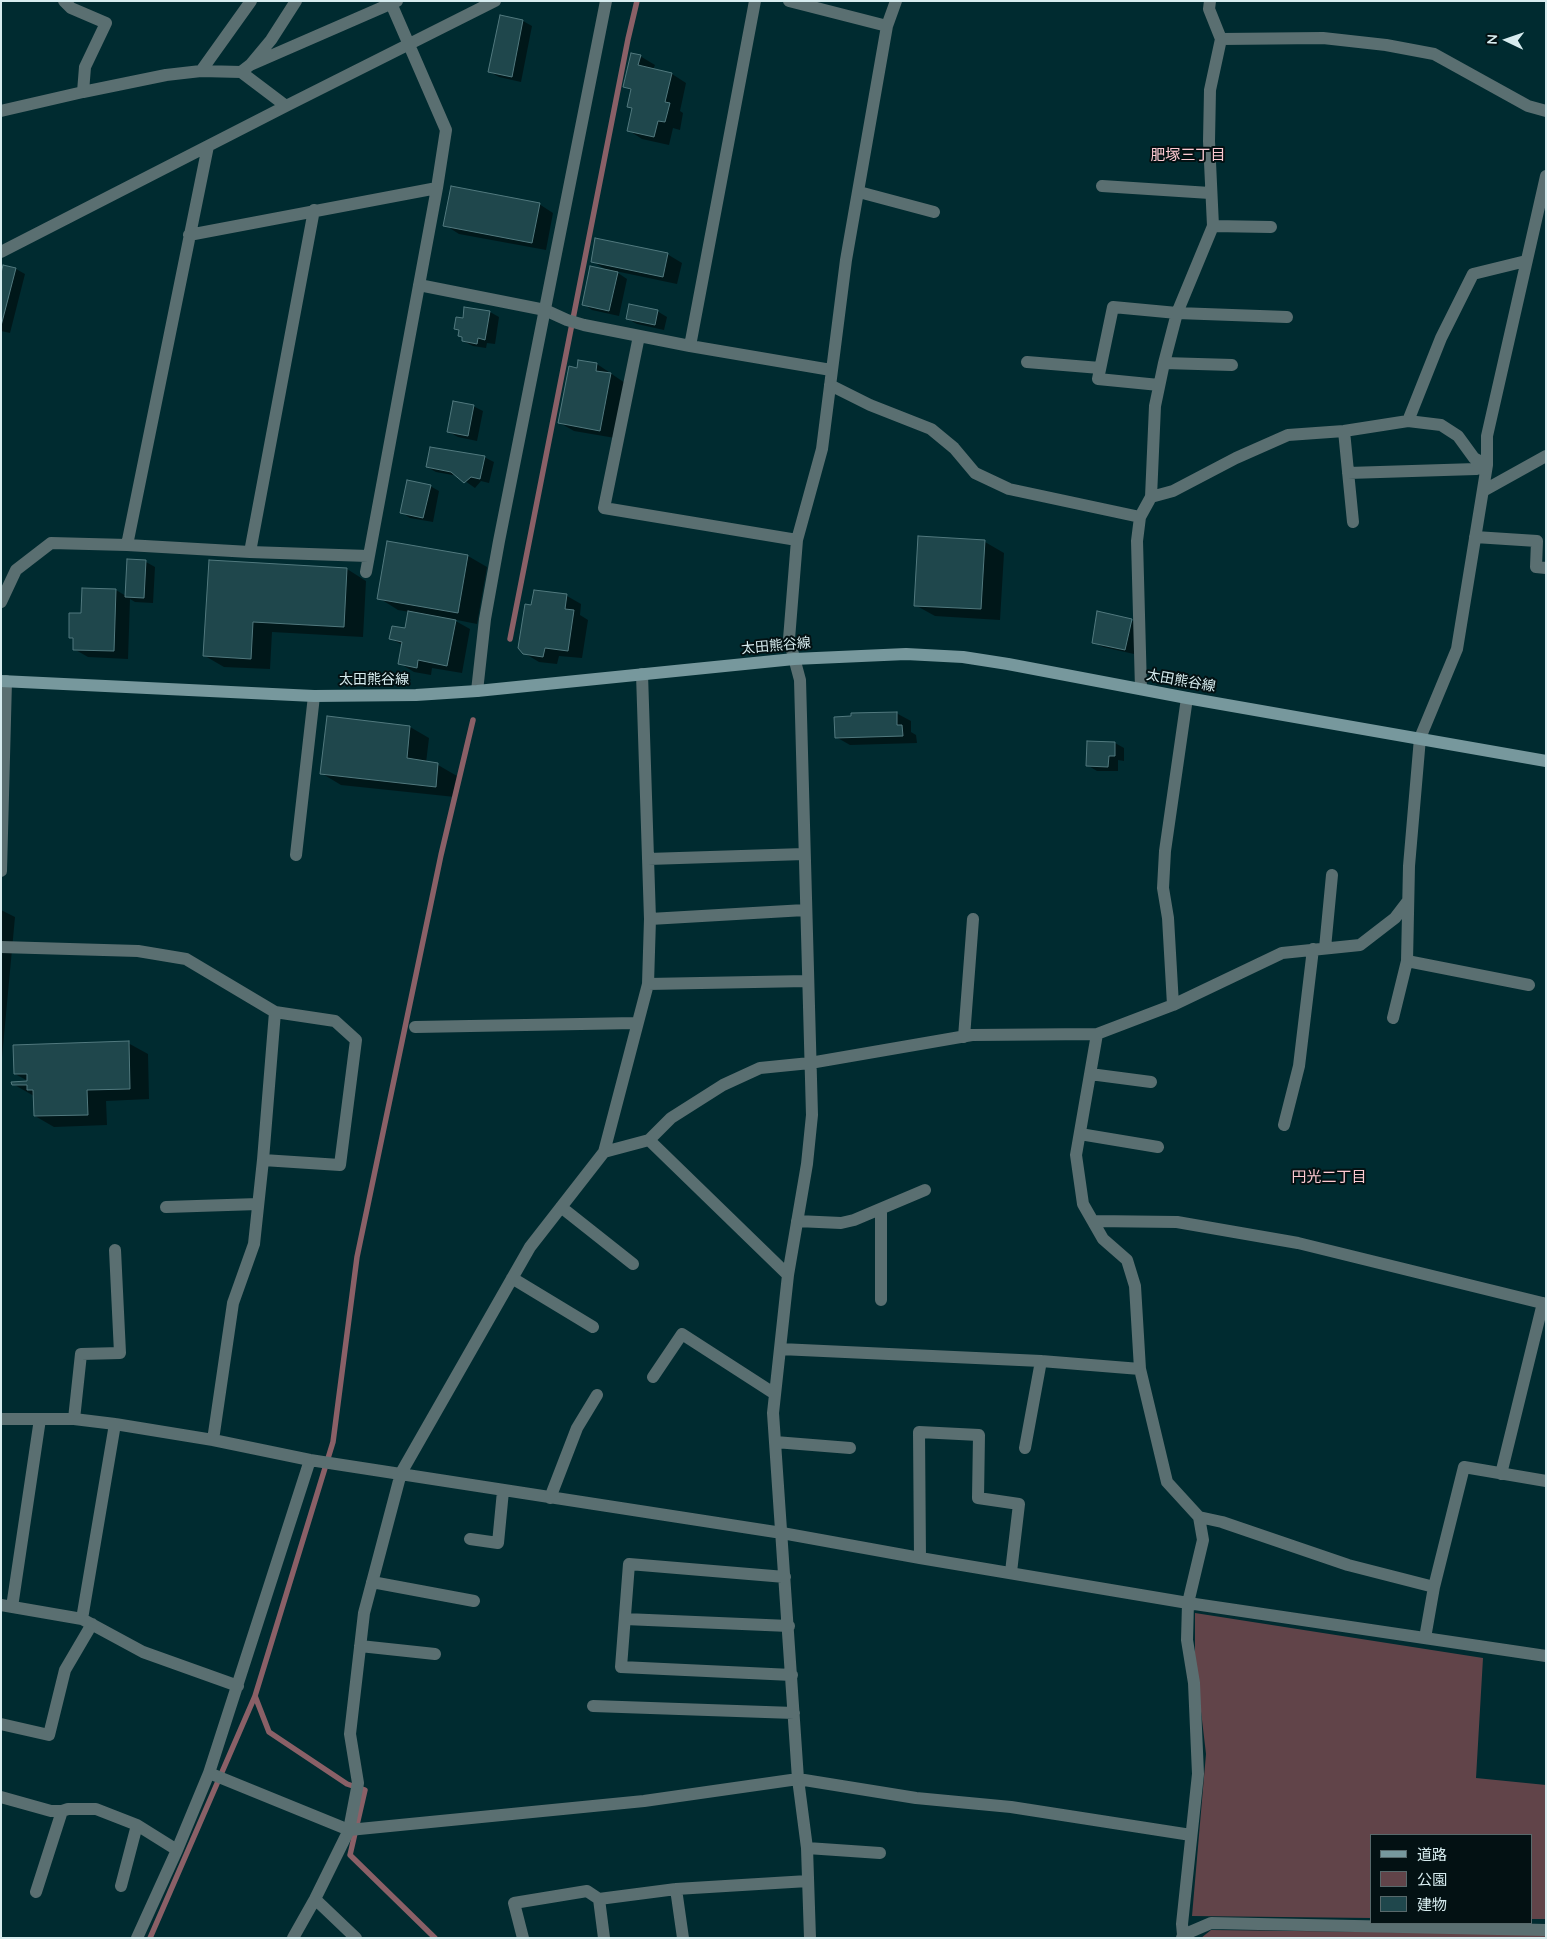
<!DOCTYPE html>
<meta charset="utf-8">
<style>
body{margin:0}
#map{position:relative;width:1547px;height:1939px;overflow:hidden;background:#002b30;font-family:Quicksand,"Noto Sans JP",sans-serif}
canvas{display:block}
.frame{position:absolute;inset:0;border:2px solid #d7ecef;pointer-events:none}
.legend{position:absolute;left:1370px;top:1834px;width:162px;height:90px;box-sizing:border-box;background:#031113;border:1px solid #58696b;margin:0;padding:6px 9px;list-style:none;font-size:15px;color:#d7ecef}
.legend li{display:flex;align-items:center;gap:10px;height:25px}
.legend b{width:25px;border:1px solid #58696b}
.north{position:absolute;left:1482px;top:15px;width:50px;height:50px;-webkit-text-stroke:4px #031113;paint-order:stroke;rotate:273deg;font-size:14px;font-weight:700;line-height:20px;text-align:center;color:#d7ecef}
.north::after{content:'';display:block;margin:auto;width:18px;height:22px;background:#d7ecef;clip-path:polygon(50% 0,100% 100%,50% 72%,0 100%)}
</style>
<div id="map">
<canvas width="1547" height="1939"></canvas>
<div class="frame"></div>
<ul class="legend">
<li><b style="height:6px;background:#77989d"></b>道路</li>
<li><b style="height:14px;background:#614449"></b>公園</li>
<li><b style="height:14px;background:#1f474c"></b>建物</li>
</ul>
<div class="north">N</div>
</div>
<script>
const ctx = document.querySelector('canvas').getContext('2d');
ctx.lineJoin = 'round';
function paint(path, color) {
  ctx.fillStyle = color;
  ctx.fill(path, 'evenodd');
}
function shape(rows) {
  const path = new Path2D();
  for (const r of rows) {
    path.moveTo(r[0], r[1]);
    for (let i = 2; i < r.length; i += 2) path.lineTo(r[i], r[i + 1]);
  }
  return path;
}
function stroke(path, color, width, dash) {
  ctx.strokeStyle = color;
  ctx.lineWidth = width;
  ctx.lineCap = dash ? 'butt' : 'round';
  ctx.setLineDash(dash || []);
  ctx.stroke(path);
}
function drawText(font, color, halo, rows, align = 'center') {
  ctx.font = font + ' Quicksand,"Noto Sans JP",sans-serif';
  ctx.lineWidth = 4;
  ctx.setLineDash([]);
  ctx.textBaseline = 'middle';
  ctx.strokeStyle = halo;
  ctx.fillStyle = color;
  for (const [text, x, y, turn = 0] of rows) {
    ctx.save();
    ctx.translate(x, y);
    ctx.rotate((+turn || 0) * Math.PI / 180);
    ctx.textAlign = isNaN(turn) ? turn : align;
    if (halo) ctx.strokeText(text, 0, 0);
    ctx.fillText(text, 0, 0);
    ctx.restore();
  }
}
paint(shape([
 [1195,1613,1483,1658,1476,1778,1546,1785,1546,1919,1531,1919,1531,1835,1371,1835,1371,1918,1192,1916,1206,1754,1195,1660],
 [1211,1930,1546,1934,1546,1938,1201,1938]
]), '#614449');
paint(shape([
 [523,21,532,26,521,82,499,77,490,72],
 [640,56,655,65,653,70,672,74,686,83,680,111,683,113,680,130,673,128,669,145,642,139,628,130,633,109,628,106,632,91,625,87],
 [539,204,553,213,546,250,459,234,445,225],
 [667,254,682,263,677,284,615,271,627,279,619,316,592,310,583,304,608,271,592,261],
 [16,269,25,274,10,333,1,331,1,278],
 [657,311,667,317,664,330,637,324,628,319],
 [490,312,499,317,495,344,487,343,486,348,473,346,463,341,464,338,459,336,460,331,456,328],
 [579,361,597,364,625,383,615,438,574,431,560,423],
 [473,406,483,411,477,441,458,437,449,432],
 [484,457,494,462,489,483,481,481,475,488,458,476,436,472,427,467],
 [430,486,439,491,433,522,410,518,401,512],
 [985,542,1004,553,1000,620,935,616,915,605],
 [468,556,487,567,477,624,452,619,470,629,462,673,432,668,431,675,414,672,399,663,403,645,391,639,406,629,410,612,398,610,379,598],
 [146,562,155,567,153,603,135,602,130,599,128,659,88,657,74,649,74,640,70,637,82,614,116,590,126,596],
 [210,562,347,569,366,581,363,637,272,632,270,669,224,667,205,656],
 [567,596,581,604,580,615,588,620,582,658,559,656,557,664,539,662,524,653,532,607],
 [1131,620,1140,626,1134,654,1103,647,1093,642],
 [896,713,911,721,911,732,916,735,917,743,850,745,836,737],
 [410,727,429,738,426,763,438,765,457,776,455,797,341,785,321,773],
 [1088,742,1115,743,1124,748,1124,761,1118,760,1118,771,1097,771,1087,765],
 [1,910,15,917,1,1068],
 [128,1043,148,1054,149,1099,106,1101,107,1125,54,1127,35,1116,34,1096,13,1084,30,1082,15,1074]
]), '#0007');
stroke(shape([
 [510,639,628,39,637,1],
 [255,1696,269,1732,347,1784,365,1790,350,1855,435,1938],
 [150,1938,255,1696,333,1442,357,1257,441,855,473,720]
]), '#8a6067', 5.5);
const building = shape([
 [500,15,523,20,512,77,488,72,500,15],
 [631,53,641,55,638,65,672,73,665,102,670,103,665,122,658,121,654,137,627,131,632,108,627,107,631,89,623,87,631,53],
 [451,186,540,203,532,243,443,226,451,186],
 [595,238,668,253,663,277,591,262,595,238],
 [3,265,16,268,1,326,1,273,3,265],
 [590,266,618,272,609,311,582,305,590,266],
 [629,304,658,310,655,325,626,319,629,304],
 [464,307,490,311,485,340,478,338,477,344,462,341,462,337,458,336,459,330,454,329,456,317,463,318,464,307],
 [578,360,597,363,596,371,611,373,600,431,558,423,569,366,577,368,578,360],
 [453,401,474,405,468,436,447,432,453,401],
 [430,447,485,456,480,479,471,477,464,483,451,472,426,467,430,447],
 [407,480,431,485,423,518,400,513,407,480],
 [918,536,985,540,981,609,914,606,918,536],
 [387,541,468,555,458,613,377,599,387,541],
 [127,559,146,560,144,598,125,597,127,559],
 [209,560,347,568,344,627,253,622,251,659,203,656,209,560],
 [82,588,116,589,114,651,73,650,73,638,69,638,69,613,81,613,82,588],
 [534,590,567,594,565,609,574,610,568,651,545,648,543,657,523,654,518,648,525,604,531,605,534,590],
 [408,611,456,620,447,666,418,660,417,668,398,664,402,642,389,639,392,626,405,628,408,611],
 [1097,611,1132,619,1125,650,1092,643,1097,611],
 [897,712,897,725,902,725,903,736,835,738,834,717,851,716,851,713,897,712],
 [327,716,410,726,407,758,438,763,436,787,320,774,327,716],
 [1087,741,1115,742,1115,756,1109,756,1108,767,1086,766,1087,741],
 [129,1041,130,1089,87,1090,88,1115,34,1116,33,1090,27,1090,27,1085,12,1085,11,1082,27,1081,27,1074,14,1074,13,1045,129,1041]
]);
paint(building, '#1f474c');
stroke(building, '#51797e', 1);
stroke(shape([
 [64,1,71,8,106,23,85,67,83,92],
 [789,1,887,26],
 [1221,39,1323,38,1386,45,1434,54,1528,106,1546,111],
 [251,64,271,40,296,1],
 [201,71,251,1],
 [241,72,250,65,397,1],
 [1,111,83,92,166,75,201,71,241,72,286,106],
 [1102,186,1210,193],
 [859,192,934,212],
 [1213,226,1271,227],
 [189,235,437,188],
 [1,252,286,106,495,1],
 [419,285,545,310,567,320,584,325,690,346,831,370],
 [639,336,604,508,797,540],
 [690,346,755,1],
 [1027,362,1100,368],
 [1164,363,1232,365],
 [830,385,870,405,931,429,954,448,975,473,1009,489,1140,517],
 [1159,385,1098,379,1113,307,1177,313,1287,317],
 [1408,421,1441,338,1473,274,1526,261],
 [1344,431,1353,522],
 [1348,473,1476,469,1487,465],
 [1483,491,1546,456],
 [1151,497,1173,491,1236,458,1288,435,1344,431,1408,421,1441,425,1458,436,1474,458,1487,465],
 [1475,537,1537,541,1536,567,1546,568],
 [127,545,208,146],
 [250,552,314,210],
 [366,572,437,188,446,130,390,1],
 [1,602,16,570,51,543,127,545,250,552,368,556],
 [1141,689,1137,541,1140,517,1151,497,1155,406,1164,363,1177,313,1213,226,1209,141,1210,90,1221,39,1209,9,1210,1],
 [296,855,314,696],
 [648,859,804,854],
 [1,871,6,681],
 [650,919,805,910],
 [1,947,138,951,186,959,275,1012,335,1021,356,1040,340,1165,263,1160,275,1012],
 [1325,948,1332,875],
 [1407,961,1529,985],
 [648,984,807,981],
 [1173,1005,1168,918,1163,888,1165,851,1187,698],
 [1393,1018,1407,961,1409,866,1420,738,1457,649,1487,465,1487,436,1546,176],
 [415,1027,636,1023],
 [1097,1034,1076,1155,1083,1204,1103,1239,1127,1260,1135,1286,1140,1369,1167,1482,1199,1517,1203,1540,1188,1603,1187,1640,1194,1683,1198,1774,1182,1924,1183,1935],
 [964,1037,973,919],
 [1090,1074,1151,1082],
 [1284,1125,1299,1066,1313,949],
 [1080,1134,1158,1147],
 [649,1140,788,1275],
 [604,1152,649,1140,671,1118,723,1085,760,1068,810,1063,972,1035,1097,1034,1173,1005,1282,953,1360,945,1395,918,1408,901],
 [166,1207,258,1204],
 [561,1207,633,1264],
 [881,1209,881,1300],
 [797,1221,841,1223,854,1220,925,1190],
 [1093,1221,1177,1222,1298,1243,1546,1304],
 [512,1278,593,1327],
 [780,1349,1041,1361,1140,1369],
 [653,1377,682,1334,775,1394],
 [1,1419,74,1419,115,1424,213,1440,310,1460,782,1533,920,1558,1188,1603,1546,1656],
 [74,1419,81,1354,120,1353,115,1250],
 [213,1440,233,1303,254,1244,263,1160],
 [775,1442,850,1448],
 [1025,1448,1041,1361],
 [1501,1474,1543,1303],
 [550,1498,577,1428,597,1395],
 [1199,1517,1222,1522,1348,1565,1434,1587],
 [470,1539,498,1543,503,1491],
 [920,1558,919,1432,979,1435,978,1498,1019,1504,1011,1572],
 [785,1577,629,1564,621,1667,792,1675],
 [372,1582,474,1601],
 [1,1605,82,1619,143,1652,238,1686],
 [12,1607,40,1419],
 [82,1619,115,1424],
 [625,1619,789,1626],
 [1425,1638,1434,1587,1464,1467,1546,1481],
 [360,1646,435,1654],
 [593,1706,794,1713],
 [1,1724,49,1735,65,1670,92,1624],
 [209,1773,349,1830,644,1801,798,1779,916,1798,1011,1807,1191,1835],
 [1,1797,51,1811,62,1811,68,1809,96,1809,137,1825,177,1850],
 [807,1848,880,1853],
 [121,1886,137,1825],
 [676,1889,683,1938],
 [36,1892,62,1811],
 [315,1899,356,1938],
 [599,1899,604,1938],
 [137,1938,177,1850,209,1773,310,1460],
 [293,1938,315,1899,349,1830,358,1783,350,1734,364,1613,401,1473,530,1247,604,1152,648,984,650,919,642,674],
 [523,1938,514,1903,587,1891,599,1899,676,1889,808,1881],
 [810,1938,807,1848,798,1779,773,1413,788,1275,807,1164,812,1115,800,680,789,639,797,540,822,449,846,260,887,26,896,1],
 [1182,1938,1183,1935,1211,1923,1546,1930]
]), '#5a6f71', 12);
stroke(shape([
 [477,691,485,619,499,541,606,1]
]), '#5a6f71', 12);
stroke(shape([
 [1,681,314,696,416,695,477,691,794,659,906,654,963,657,1008,664,1187,698,1546,761]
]), '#77989d', 12);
drawText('14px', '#d7ecef', '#031113', [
 ["太田熊谷線",776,646,-5],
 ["太田熊谷線",374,680],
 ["太田熊谷線",1181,681,10]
]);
drawText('15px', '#fecad2', '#031113', [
 ["肥塚三丁目",1188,155],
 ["円光二丁目",1329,1177]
]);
</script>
